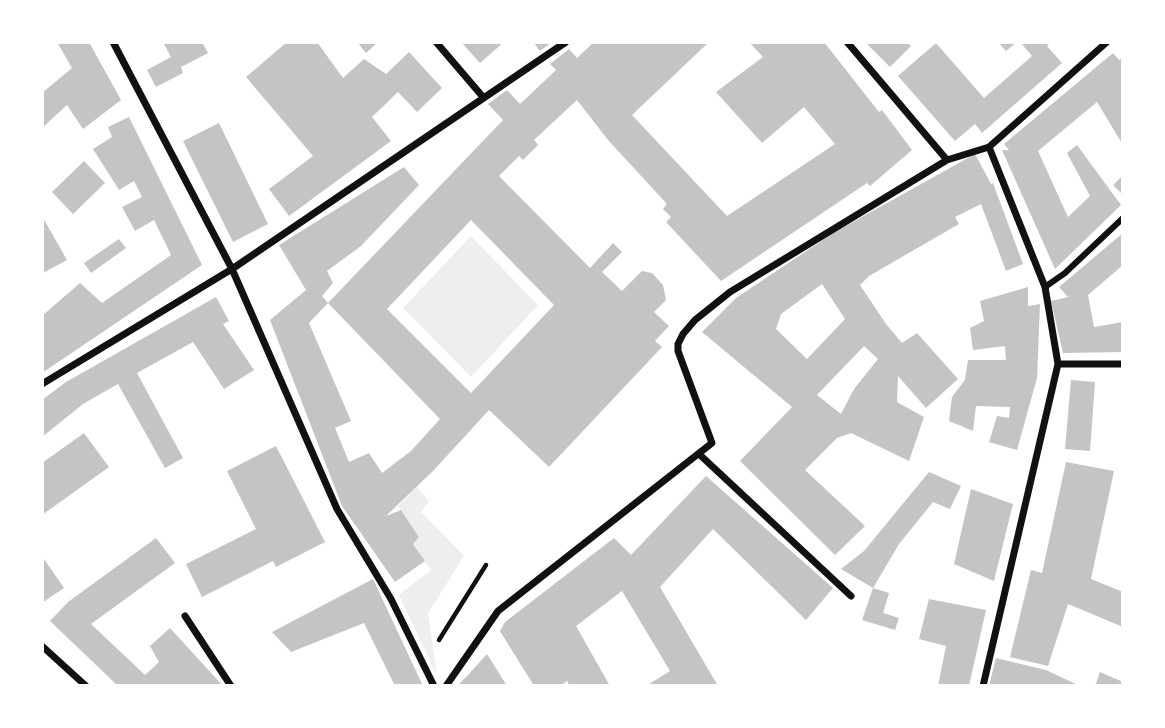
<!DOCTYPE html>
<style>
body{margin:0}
#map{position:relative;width:1165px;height:728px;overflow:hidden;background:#fff;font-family:Merriweather,serif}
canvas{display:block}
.frame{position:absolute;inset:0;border:44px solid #fff;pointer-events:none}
</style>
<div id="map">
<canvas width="1165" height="728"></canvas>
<div class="frame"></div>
</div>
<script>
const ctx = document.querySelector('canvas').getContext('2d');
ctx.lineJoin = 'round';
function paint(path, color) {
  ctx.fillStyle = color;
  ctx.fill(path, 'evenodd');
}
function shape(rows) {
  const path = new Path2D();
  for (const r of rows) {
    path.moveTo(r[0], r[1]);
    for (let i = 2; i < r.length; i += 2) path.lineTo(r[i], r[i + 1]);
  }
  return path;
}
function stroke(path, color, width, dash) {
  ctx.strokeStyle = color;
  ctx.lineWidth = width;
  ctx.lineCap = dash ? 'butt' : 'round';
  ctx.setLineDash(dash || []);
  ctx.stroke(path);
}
paint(shape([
 [471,236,538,305,471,377,403,308],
 [417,487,429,501,421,512,464,556,428,613,437,676,399,595,431,570,413,544,419,537,398,506]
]), '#eee');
paint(shape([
 [57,42,89,42,121,100,83,129,67,105,42,128,42,93,72,68],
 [163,42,202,42,208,53,181,67,183,73,156,87,147,70,171,57],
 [287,42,317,42,343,78,364,59,386,74,409,52,442,88,417,112,398,92,372,117,391,141,289,216,269,189,313,156,246,77],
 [357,42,378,42,366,53],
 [461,42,504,42,480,63],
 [533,42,552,42,540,51],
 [594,42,709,42,632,115,727,216,835,144,804,107,762,143,716,92,763,57,749,42,824,42,879,112,882,110,912,150,870,186,867,183,721,281,666,222,671,217,663,209,667,204,608,140,577,100,534,140,538,145,523,160,519,156,499,176,590,268,613,243,622,252,602,272,622,291,642,271,652,273,663,285,666,300,654,312,669,326,655,341,662,347,549,467,489,410,433,471,386,516,401,510,419,537,413,544,425,561,395,582,342,506,270,320,306,290,279,245,404,167,419,185,361,246,327,271,333,283,322,296,328,303,309,323,351,421,335,428,349,462,369,453,382,473,411,451,440,419,328,303,503,120,488,104,507,90,520,104,556,70,550,64,569,49,577,58],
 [471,220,554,305,471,393,387,309],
 [865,42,907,42,911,46,890,67],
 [998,42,1017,42,1006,51],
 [1020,42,1051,42,1047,46,1062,63,982,133,975,124,955,141,898,76,936,43,984,98,1032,56],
 [1113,53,1119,60,1123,57,1123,145,1097,102,1038,151,1068,217,1090,196,1067,153,1077,145,1121,205,1055,269,1002,150,1009,150,1004,144],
 [129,117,202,265,42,373,42,316,80,283,102,303,171,255,154,220,135,231,122,207,142,197,134,181,119,190,93,149,112,137,108,127],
 [219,123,268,224,233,242,183,141],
 [975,154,991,184,993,183,1023,264,1006,271,981,204,955,217,959,224,869,276,860,285,886,324,902,343,917,333,958,379,926,408,898,376,897,402,924,417,909,461,851,433,837,438,805,470,865,526,835,555,740,461,792,407,702,332,736,298,835,232],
 [822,284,845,319,807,359,776,329,781,314],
 [864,346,878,359,854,389,841,414,817,395],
 [84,161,105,183,73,214,52,192],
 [1123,175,1123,195,1113,185],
 [42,216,67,260,43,273,42,271],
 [1123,233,1123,265,1088,295,1094,327,1123,322,1123,352,1063,353,1051,301,1068,297,1059,287],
 [119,239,126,248,91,273,84,263],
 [1028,287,1028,306,1040,304,1037,378,1017,450,989,442,997,416,1009,418,1010,407,976,406,973,431,949,421,952,397,965,380,968,360,1006,360,1005,346,973,350,970,328,984,321,980,301],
 [216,297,229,321,223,324,254,370,224,389,193,342,137,373,183,458,165,468,118,384,83,404,42,437,42,400,66,382],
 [1071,380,1095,382,1090,451,1065,449],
 [84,433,109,467,42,515,42,463],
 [276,446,325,542,276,567,273,561,202,597,186,564,256,529,227,471],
 [1066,462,1114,471,1091,579,1123,592,1123,627,1068,604,1048,666,1010,657,1031,570,1042,573],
 [929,472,961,486,950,509,933,502,899,544,873,588,841,569,864,551],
 [706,476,833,588,806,620,713,529,660,587,718,686,646,686,670,671,622,591,576,626,610,686,570,686,567,681,560,686,534,686,500,631,505,622,614,538,631,555],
 [971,489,1013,504,994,581,954,564],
 [156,538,175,563,91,624,145,675,159,662,150,646,170,628,223,686,185,686,183,684,180,686,118,686,50,621,68,602],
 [42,556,64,588,42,603],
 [373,579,423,686,395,686,364,623,291,652,272,632],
 [873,588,889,593,883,613,899,618,895,630,862,620],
 [929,599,986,610,969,686,938,686,946,646,919,639],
 [487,654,507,686,457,686,469,674],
 [996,658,1046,670,1080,686,989,686],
 [1100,672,1123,682,1123,686,1095,686]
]), '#c4c4c4');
stroke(shape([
 [439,640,486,565]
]), '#111', 4.5);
stroke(shape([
 [1045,287,1065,273,1123,218]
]), '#111', 6);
stroke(shape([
 [113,42,232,269,337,509,391,599,434,686],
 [436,42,483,97],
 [847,42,947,160],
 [1058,364,1123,364],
 [42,384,232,269,566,42],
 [699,454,851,596],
 [185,616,231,686],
 [42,646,86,686],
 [446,686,498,611,712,443,678,351,678,344,683,334,695,320,730,292,947,160,989,147,1107,42],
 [983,686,1058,364,1045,287,989,147]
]), '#111', 7);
</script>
